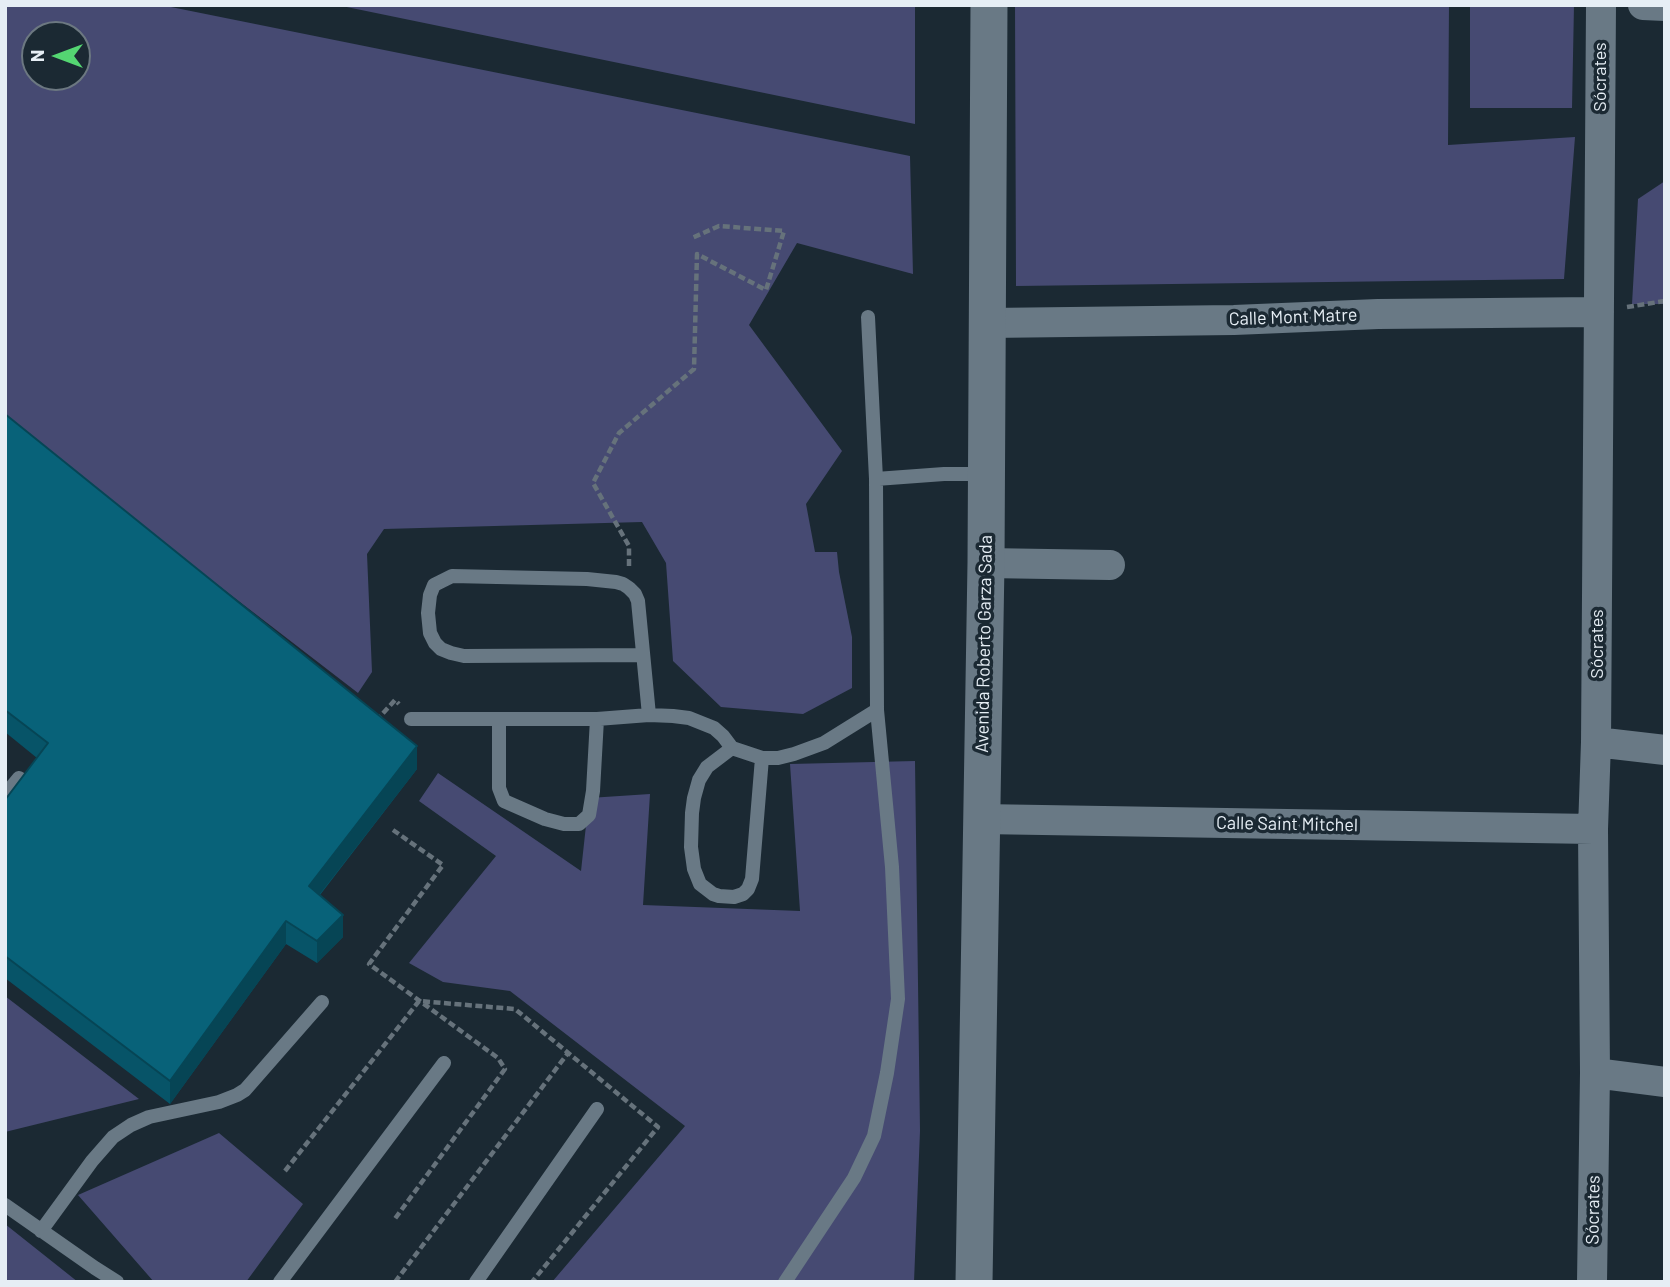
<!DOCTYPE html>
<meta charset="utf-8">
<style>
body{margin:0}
#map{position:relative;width:1670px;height:1287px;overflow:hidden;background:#1b2933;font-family:Barlow,sans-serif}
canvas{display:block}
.frame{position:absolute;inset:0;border:7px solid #e6eef5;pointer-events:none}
.north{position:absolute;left:21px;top:21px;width:70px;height:70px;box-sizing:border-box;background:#1b2933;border:2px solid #6c7881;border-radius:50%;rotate:270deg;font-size:19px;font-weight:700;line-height:28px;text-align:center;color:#e6eef5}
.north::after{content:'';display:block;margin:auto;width:24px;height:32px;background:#54d672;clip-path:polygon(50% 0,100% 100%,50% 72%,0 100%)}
</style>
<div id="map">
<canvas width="1670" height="1287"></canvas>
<div class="frame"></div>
<div class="north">N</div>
</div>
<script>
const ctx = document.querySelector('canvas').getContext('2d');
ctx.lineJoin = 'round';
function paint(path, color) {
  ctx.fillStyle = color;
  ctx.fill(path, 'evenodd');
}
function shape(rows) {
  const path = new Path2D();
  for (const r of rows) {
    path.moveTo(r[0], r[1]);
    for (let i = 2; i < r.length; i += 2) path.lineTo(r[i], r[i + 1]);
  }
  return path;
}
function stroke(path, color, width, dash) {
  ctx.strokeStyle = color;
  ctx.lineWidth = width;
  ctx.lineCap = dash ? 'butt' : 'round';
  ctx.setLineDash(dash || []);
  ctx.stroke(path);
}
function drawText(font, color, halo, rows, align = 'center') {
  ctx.font = font + ' Barlow,sans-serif';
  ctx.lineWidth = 7;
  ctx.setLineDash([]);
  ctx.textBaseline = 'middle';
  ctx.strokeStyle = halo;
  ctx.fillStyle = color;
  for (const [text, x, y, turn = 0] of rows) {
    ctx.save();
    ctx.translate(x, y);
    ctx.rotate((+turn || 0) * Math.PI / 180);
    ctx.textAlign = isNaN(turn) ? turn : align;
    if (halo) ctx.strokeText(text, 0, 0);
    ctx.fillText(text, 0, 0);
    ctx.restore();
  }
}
paint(shape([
 [5,5,161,5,910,156,913,274,797,243,749,325,842,451,806,504,815,552,837,552,839,572,852,637,852,688,803,714,721,707,673,661,666,563,642,522,384,529,367,554,372,672,358,693,5,421],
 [35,35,77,35,77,77,35,77],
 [337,5,915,5,915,124],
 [1015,5,1449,5,1448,145,1575,137,1564,279,1016,286],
 [1470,5,1574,5,1572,108,1470,108],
 [1665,181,1665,304,1632,304,1638,199],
 [915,761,920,1131,914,1282,552,1282,685,1126,510,991,443,982,409,963,496,856,419,801,438,773,581,871,589,798,650,794,643,905,800,911,790,764],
 [5,996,139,1099,5,1132],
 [219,1133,303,1204,246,1282,154,1282,78,1195],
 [5,1224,78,1282,5,1282]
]), '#464a72');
stroke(shape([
 [1627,307,1665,301],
 [629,566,629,546,593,483,619,433,694,369,697,254,766,290,784,231,719,226,692,238],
 [376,721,395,700,399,704],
 [393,830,443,865,369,964,498,1058,505,1069,394,1220],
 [285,1171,419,1001,515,1009,658,1127,532,1282],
 [395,1282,568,1053]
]), '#66727b', 4.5, [7, 3.5]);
stroke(shape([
 [876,479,944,474,985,474],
 [642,655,464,656,451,653,441,649,435,643,430,633,428,613,430,595,434,585,452,576,587,579,616,582,623,584,629,588,635,594,638,601,649,715],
 [411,719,597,719,649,715,673,716,689,718,714,728,723,736,732,748,762,758,778,758,794,754,824,743,877,710],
 [499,719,499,788,504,801,545,819,564,824,579,824,589,815,593,791,597,719],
 [732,748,707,767,699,780,694,798,692,813,691,847,694,869,700,884,713,894,719,896,734,897,743,894,748,889,752,879,762,758],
 [5,795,19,778],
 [5,1205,95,1268,117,1282],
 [41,1231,92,1161,113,1137,131,1125,149,1117,219,1102,237,1095,245,1090,322,1002],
 [280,1282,444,1063],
 [476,1282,597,1109],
 [785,1282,854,1178,874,1136,887,1073,898,999,892,867,877,710,876,479,868,317]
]), '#697985', 14);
stroke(shape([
 [1643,5,1665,6],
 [988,323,1234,320,1378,314,1599,312],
 [986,563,1110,565],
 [1596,742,1665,750],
 [981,819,1593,829],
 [1595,1073,1665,1082],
 [1592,1282,1595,1073,1593,829,1596,742,1601,5]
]), '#697985', 30);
stroke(shape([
 [974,1282,986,563,989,5]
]), '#697985', 37);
paint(shape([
 [5,414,417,769,320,895,343,937,317,963,286,944,170,1104,5,978,5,800,37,758,5,732]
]), '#075468');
paint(shape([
 [417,746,417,769,309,908,309,886],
 [343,915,343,937,317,963,317,941],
 [286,921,286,944,170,1104,170,1081]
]), '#064555');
const building = shape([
 [5,414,417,746,309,886,343,915,317,941,286,921,170,1081,5,956,5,800,48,743,5,710,5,414]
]);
paint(building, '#086279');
stroke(building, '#064555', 2);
drawText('18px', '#e6eef5', '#1b2933', [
 ["Sócrates",1600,77,-90],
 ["Calle Mont Matre",1293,317,-2],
 ["Avenida Roberto Garza Sada",984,644,-89],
 ["Sócrates",1597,644,-90],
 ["Calle Saint Mitchel",1287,824,1],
 ["Sócrates",1593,1210,-89]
]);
</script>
